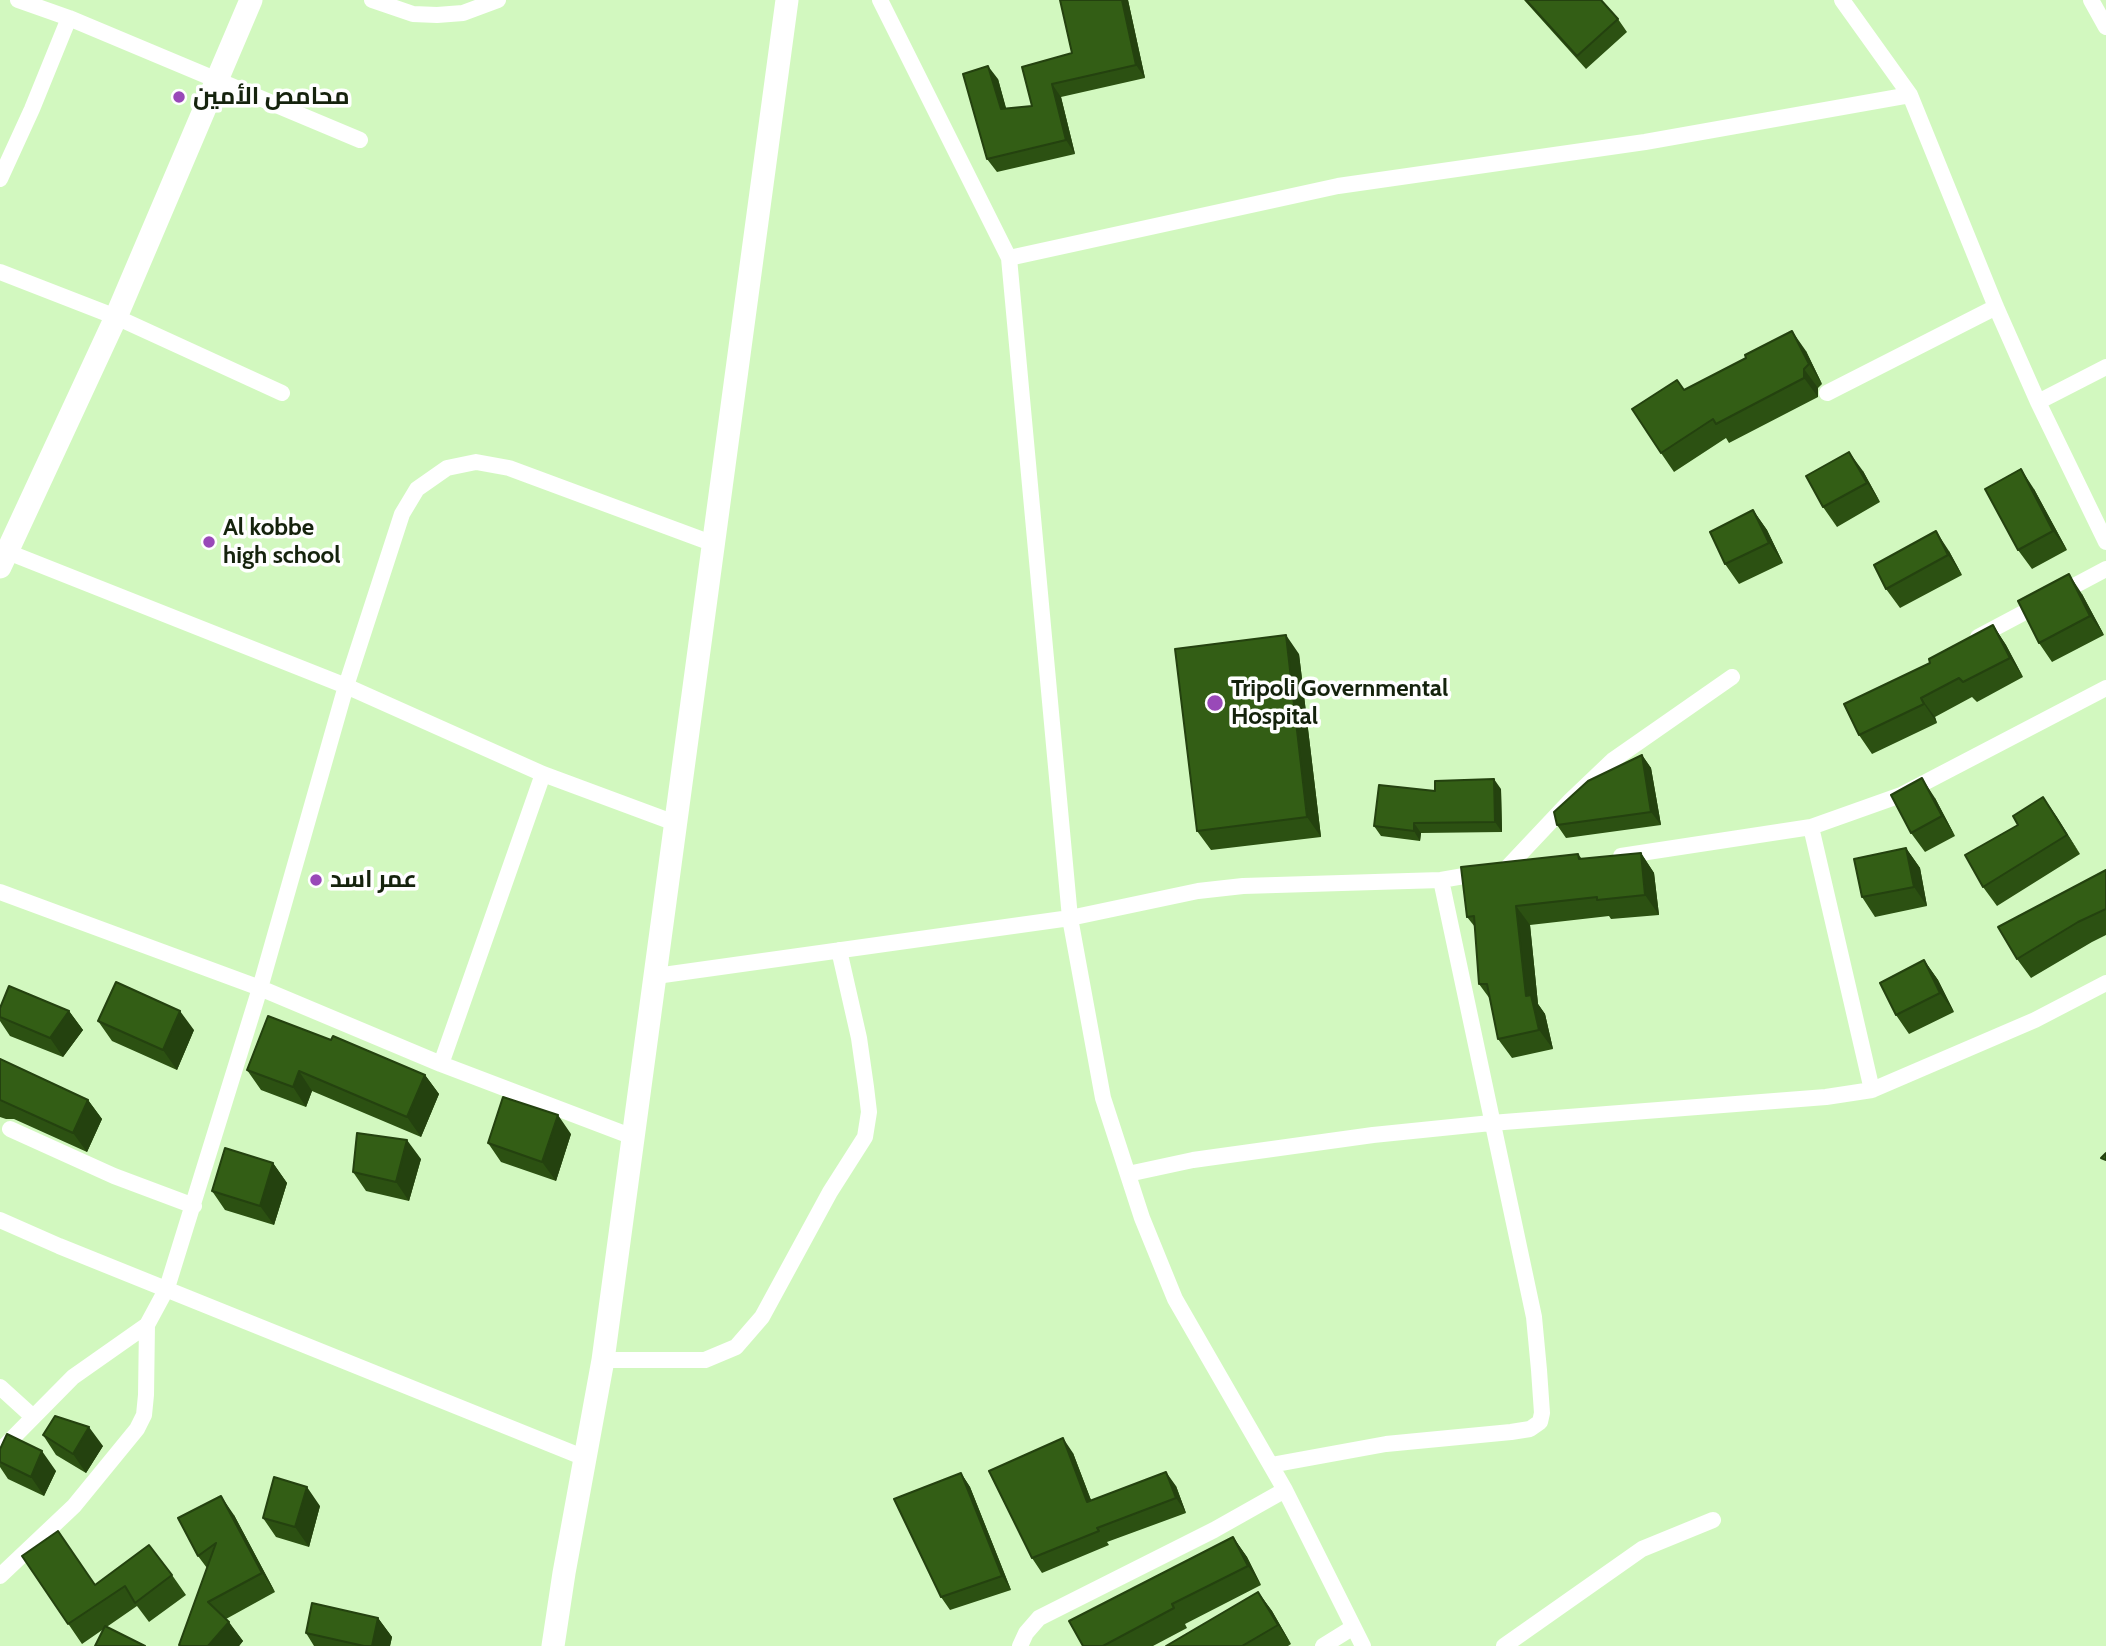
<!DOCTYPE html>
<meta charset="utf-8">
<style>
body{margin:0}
canvas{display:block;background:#d2f8bf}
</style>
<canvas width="2106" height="1646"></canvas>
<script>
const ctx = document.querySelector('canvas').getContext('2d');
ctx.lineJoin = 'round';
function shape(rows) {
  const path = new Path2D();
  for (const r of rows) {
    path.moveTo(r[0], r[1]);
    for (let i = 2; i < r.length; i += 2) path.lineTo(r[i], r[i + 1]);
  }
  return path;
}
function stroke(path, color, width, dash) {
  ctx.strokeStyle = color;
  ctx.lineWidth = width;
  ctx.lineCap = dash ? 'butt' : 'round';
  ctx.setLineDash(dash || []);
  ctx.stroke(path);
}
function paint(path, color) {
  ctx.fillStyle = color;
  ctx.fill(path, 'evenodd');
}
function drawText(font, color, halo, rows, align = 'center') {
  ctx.font = font + ' Cabin,Cairo,sans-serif';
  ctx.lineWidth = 7;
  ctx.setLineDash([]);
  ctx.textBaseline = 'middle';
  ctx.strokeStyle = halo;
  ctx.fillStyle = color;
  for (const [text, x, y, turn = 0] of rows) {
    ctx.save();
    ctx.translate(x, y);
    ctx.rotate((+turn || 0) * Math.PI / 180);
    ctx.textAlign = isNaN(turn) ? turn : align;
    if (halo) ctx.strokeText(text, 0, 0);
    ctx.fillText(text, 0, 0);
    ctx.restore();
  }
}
stroke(shape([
 [18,0,69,18,360,140],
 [372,0,413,14,437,15,463,13,498,0],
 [880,0,1009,258,1070,918,1103,1098,1142,1218,1175,1299,1285,1490,1363,1646],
 [1842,0,1910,95,1996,307,2038,402,2106,542],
 [2091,0,2106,27],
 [0,179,32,109,69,18],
 [1009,258,1338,186,1645,142,1910,95],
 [0,272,116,317,282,393],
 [1827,393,1996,307],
 [2038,402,2106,367],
 [0,549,346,686,543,774,675,823],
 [1978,637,2106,569],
 [1811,827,1872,1090],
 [1621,856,1811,827,1901,795,2106,688],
 [1505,870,1571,800,1613,760,1732,677],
 [0,892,260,988,441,1064,633,1137],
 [656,976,1070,918,1198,891,1243,886,1441,880,1481,873],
 [441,1064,543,774],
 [10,1129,114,1176,194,1206],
 [1128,1174,1193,1160,1373,1135,1491,1123,1826,1097,1872,1090,2035,1020,2106,983],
 [0,1220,59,1246,585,1458],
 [603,1360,705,1360,736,1347,762,1317,830,1192,865,1137,869,1112,866,1087,859,1038,839,950],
 [0,1387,32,1416],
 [0,1451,73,1377,147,1325,167,1288,260,988,346,686,402,514,417,489,447,468,476,462,509,468,714,544],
 [1271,1465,1386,1444,1511,1432,1530,1429,1540,1422,1542,1413,1539,1370,1534,1317,1441,880],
 [0,1576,74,1506,137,1429,144,1415,146,1395,147,1325],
 [1020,1646,1026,1633,1039,1618,1214,1530,1285,1490],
 [1323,1646,1352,1628],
 [1504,1646,1642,1549,1713,1520]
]), '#fff', 16);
stroke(shape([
 [0,567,116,317,251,0],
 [553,1646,564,1573,603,1360,787,0]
]), '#fff', 23);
paint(shape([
 [1060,0,1128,0,1145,78,1061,97,1075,154,997,172,987,159,998,79,1006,109,1032,106,1072,53],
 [1524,0,1601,0,1618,19,1627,32,1586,69],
 [1806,351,1822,384,1818,388,1818,397,1729,443,1726,438,1674,472,1661,453,1685,390],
 [1863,471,1880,502,1837,527,1823,507],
 [2034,489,2067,550,2032,569,2018,550],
 [1753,510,1767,530,1783,563,1739,584,1725,564],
 [1949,551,1962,575,1900,608,1886,589],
 [2082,594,2104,635,2052,662,2039,643],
 [1993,625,2006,645,2023,677,1977,702,1972,697,1935,717,1937,723,1872,754,1859,735,1930,663],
 [1299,654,1321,837,1211,850,1197,831],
 [1642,755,1651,768,1661,825,1566,838,1557,825],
 [1501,789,1502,832,1421,833,1420,841,1381,836,1374,826,1435,791],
 [2043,797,2080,854,1997,906,1983,887,2018,825],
 [1935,798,1955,836,1925,852,1911,833],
 [1906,848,1920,868,1927,906,1875,917,1862,897],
 [1641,853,1654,873,1659,915,1611,919,1609,916,1530,925,1538,1004,1545,1014,1553,1049,1512,1058,1498,1039,1490,999,1479,984,1475,927,1467,917,1578,854,1582,859],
 [2106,870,2106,935,2092,942,2031,978,2017,959],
 [1924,960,1938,980,1954,1012,1909,1034,1896,1015],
 [0,1008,69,1011,83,1030,63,1057,10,1036,0,1021],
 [98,1021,194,1030,177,1070,112,1041],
 [0,1059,88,1100,102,1119,87,1152,14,1119,6,1119,0,1117],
 [247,1070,425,1075,439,1094,421,1137,312,1091,306,1107,261,1090],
 [571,1134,556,1181,501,1162,488,1143],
 [421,1159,409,1201,366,1191,353,1172],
 [273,1163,287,1183,274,1225,225,1210,212,1191],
 [43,1435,103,1446,86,1473,56,1455],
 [0,1449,56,1471,44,1496,8,1479,0,1467],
 [1073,1453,1091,1500,1176,1486,1186,1513,1107,1542,1109,1545,1042,1573,1032,1558],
 [961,1473,970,1487,1011,1590,950,1610,941,1597],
 [320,1506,309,1547,276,1537,263,1518],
 [234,1515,275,1592,226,1619,243,1641,239,1646,180,1646,207,1568,198,1556],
 [1233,1537,1247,1557,1261,1585,1185,1624,1187,1628,1153,1646,1083,1646],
 [22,1556,95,1585,172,1575,186,1595,149,1622,137,1606,82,1644],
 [1258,1592,1272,1611,1291,1644,1288,1646,1166,1646],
 [378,1618,392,1637,390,1646,314,1646,306,1633]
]), '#2c5112');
paint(shape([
 [1122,0,1128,0,1145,78,1136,65],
 [988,66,998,79,1010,122,1001,109],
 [1052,84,1061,97,1075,154,1066,140],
 [1792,331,1806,351,1822,384,1809,364],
 [1804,369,1818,388,1818,397,1804,378],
 [1849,452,1863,471,1880,502,1867,483],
 [2021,469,2034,489,2067,550,2053,531],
 [1753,510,1767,530,1783,563,1769,543],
 [1936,531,1949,551,1962,575,1948,555],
 [2069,574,2082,594,2104,635,2090,616],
 [1993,625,2006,645,2023,677,2010,658],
 [1286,635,1299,654,1321,837,1307,817],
 [1921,698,1935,717,1937,723,1924,704],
 [1642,755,1651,768,1661,825,1651,812],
 [1922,778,1935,798,1955,836,1942,816],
 [1494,779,1501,789,1502,832,1495,822],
 [2043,797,2057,817,2080,854,2067,835],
 [1414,823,1421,833,1420,841,1414,831],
 [1906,848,1920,868,1927,906,1914,887],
 [1641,853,1654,873,1659,915,1645,895],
 [1516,906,1530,925,1538,1004,1545,1014,1553,1049,1539,1030,1526,996],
 [1924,960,1938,980,1954,1012,1940,993],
 [69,1011,83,1030,63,1057,50,1038],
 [180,1011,194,1030,177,1070,163,1050],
 [299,1071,312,1091,306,1107,293,1087],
 [425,1075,439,1094,421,1137,407,1117],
 [88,1100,102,1119,87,1152,73,1133],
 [558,1115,571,1134,556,1181,542,1162],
 [407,1140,421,1159,409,1201,396,1182],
 [273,1163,287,1183,274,1225,260,1206],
 [89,1427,103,1446,86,1473,73,1454],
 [1063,1438,1073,1453,1097,1516,1087,1502],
 [42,1451,56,1471,44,1496,31,1477],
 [1166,1472,1176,1486,1186,1513,1176,1498],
 [961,1473,970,1487,1011,1590,1002,1576],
 [307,1487,320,1506,309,1547,295,1527],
 [221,1496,234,1515,275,1592,262,1573],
 [1233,1537,1247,1557,1261,1585,1248,1566],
 [1258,1592,1272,1611,1291,1644,1278,1625],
 [378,1618,392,1637,390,1646,372,1646],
 [229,1622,243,1641,239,1646,208,1646]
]), '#24420f');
const building = shape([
 [1060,0,1122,0,1136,65,1052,84,1066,140,987,159,963,74,988,66,1001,109,1032,106,1022,67,1072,53,1060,0],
 [1526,0,1601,0,1618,19,1577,56,1526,0],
 [1792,331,1809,364,1804,369,1804,378,1716,424,1713,419,1661,453,1632,409,1677,380,1684,390,1746,358,1745,355,1792,331],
 [1849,452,1867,483,1823,507,1806,476,1849,452],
 [2021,469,2053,531,2018,550,1985,489,2021,469],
 [1753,510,1769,543,1725,564,1710,532,1753,510],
 [1936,531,1948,555,1886,589,1874,565,1936,531],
 [2069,574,2090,616,2039,643,2018,601,2069,574],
 [1993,625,2010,658,1963,682,1959,678,1921,698,1924,704,1859,735,1844,704,1930,663,1929,659,1993,625],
 [1286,635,1307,817,1197,831,1175,649,1286,635],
 [1642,755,1651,812,1557,825,1554,812,1588,781,1642,755],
 [1922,778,1942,816,1911,833,1891,795,1922,778],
 [1494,779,1495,822,1414,823,1414,831,1374,826,1379,785,1435,791,1435,781,1494,779],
 [2043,797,2067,835,1983,887,1965,855,2018,825,2013,816,2043,797],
 [1906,848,1914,887,1862,897,1854,859,1906,848],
 [1641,853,1645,895,1597,900,1597,897,1516,906,1526,996,1531,995,1539,1030,1498,1039,1487,984,1479,984,1474,916,1467,917,1461,867,1578,854,1579,859,1641,853],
 [2106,870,2106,909,2078,922,2017,959,1998,927,2106,870],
 [1924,960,1940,993,1896,1015,1880,983,1924,960],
 [116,982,180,1011,163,1050,98,1021,116,982],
 [9,986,69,1011,50,1038,0,1017,0,1008,9,986],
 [268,1016,331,1040,333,1036,425,1075,407,1117,299,1071,293,1087,247,1070,268,1016],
 [0,1059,88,1100,73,1133,0,1100,0,1059],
 [503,1097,558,1115,542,1162,488,1143,503,1097],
 [357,1133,407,1140,396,1182,353,1172,357,1133],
 [225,1148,273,1163,260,1206,212,1191,225,1148],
 [2106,1153,2106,1160,2101,1158,2106,1153],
 [55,1416,89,1427,73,1454,43,1435,55,1416],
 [7,1434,42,1451,31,1477,0,1462,0,1449,7,1434],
 [1063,1438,1087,1502,1166,1472,1176,1498,1097,1528,1099,1531,1032,1558,989,1471,1063,1438],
 [961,1473,1002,1576,941,1597,894,1499,961,1473],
 [274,1477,307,1487,295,1527,263,1518,274,1477],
 [221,1496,262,1573,208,1602,229,1622,208,1646,181,1646,179,1645,216,1543,198,1556,178,1518,221,1496],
 [58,1531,95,1585,149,1545,172,1575,135,1603,125,1586,68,1624,22,1556,58,1531],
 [1233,1537,1248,1566,1172,1604,1174,1608,1103,1646,1083,1646,1069,1621,1233,1537],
 [1258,1592,1278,1625,1242,1646,1166,1646,1258,1592],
 [312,1603,378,1618,372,1646,364,1646,306,1633,312,1603],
 [105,1626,145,1646,95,1646,105,1626]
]);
paint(building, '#335e15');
stroke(building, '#24420f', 2);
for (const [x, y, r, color] of [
 [179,97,7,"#9949b8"],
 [209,542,7,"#9949b8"],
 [1215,703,9,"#9949b8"],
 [316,880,7,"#9949b8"]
]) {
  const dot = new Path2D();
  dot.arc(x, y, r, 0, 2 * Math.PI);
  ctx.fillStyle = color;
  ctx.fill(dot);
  stroke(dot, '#fff', 2.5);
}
drawText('bold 24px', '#15230d', '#fff', [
 ["محامص الأمين",193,97],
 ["Al kobbe",223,528],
 ["high school",223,556],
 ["Tripoli Governmental",1231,689],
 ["Hospital",1231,717],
 ["عمر اسد",330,880]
], 'left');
</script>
